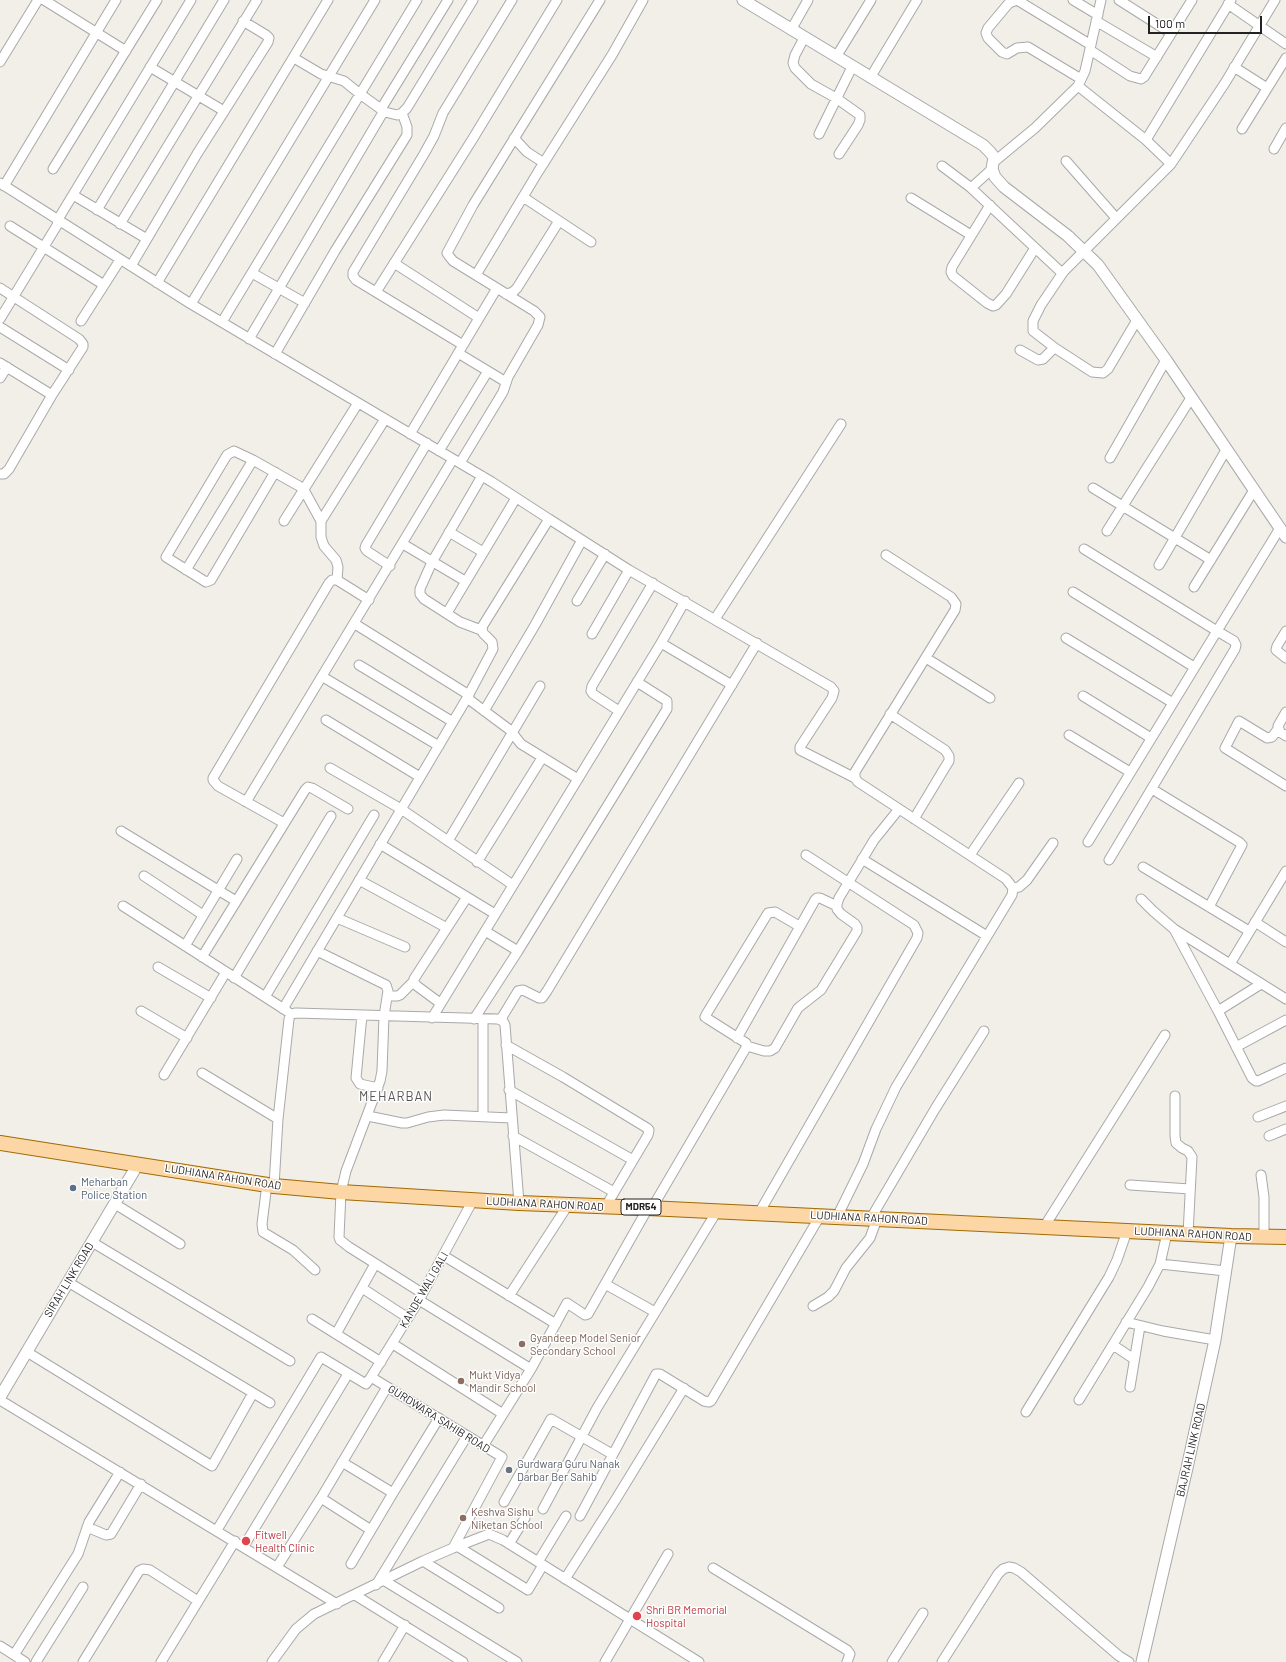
<!DOCTYPE html>
<style>
body{margin:0}
#map{position:relative;width:1286px;height:1662px;overflow:hidden;background:#f2efe9;font-family:Barlow,sans-serif}
canvas{display:block}
.scale{position:absolute;left:1148px;top:16px;width:114px;height:18px;box-sizing:border-box;border:2px solid #222;border-top:0;padding-left:5px;font-size:12px;line-height:14px;white-space:nowrap;color:#222;-webkit-text-stroke:3px #fff;paint-order:stroke}
</style>
<div id="map">
<canvas width="1286" height="1662"></canvas>
<div class="scale">100 m</div>
</div>
<script>
const ctx = document.querySelector('canvas').getContext('2d');
ctx.lineJoin = 'round';
function shape(rows) {
  const path = new Path2D();
  for (const r of rows) {
    path.moveTo(r[0], r[1]);
    for (let i = 2; i < r.length; i += 2) path.lineTo(r[i], r[i + 1]);
  }
  return path;
}
function stroke(path, color, width, dash) {
  ctx.strokeStyle = color;
  ctx.lineWidth = width;
  ctx.lineCap = dash ? 'butt' : 'round';
  ctx.setLineDash(dash || []);
  ctx.stroke(path);
}
function drawText(font, color, halo, rows, align = 'center') {
  ctx.font = font + ' Barlow,sans-serif';
  ctx.lineWidth = 3;
  ctx.setLineDash([]);
  ctx.textBaseline = 'middle';
  ctx.strokeStyle = halo;
  ctx.fillStyle = color;
  for (const [text, x, y, turn = 0] of rows) {
    ctx.save();
    ctx.translate(x, y);
    ctx.rotate((+turn || 0) * Math.PI / 180);
    ctx.textAlign = isNaN(turn) ? turn : align;
    if (halo) ctx.strokeText(text, 0, 0);
    ctx.fillText(text, 0, 0);
    ctx.restore();
  }
}
const minor = shape([
 [44,0,126,51],
 [1017,0,1009,3,988,28,986,33,988,38,1002,52,1007,54,1017,48,1028,47,1081,79],
 [1017,0,1091,45],
 [1073,0,1098,15],
 [1119,0,1171,33],
 [1228,4,1286,44],
 [1096,21,1157,57],
 [791,30,808,0],
 [804,38,795,55,793,63,795,68,811,84,836,98,860,115,860,120,858,125,839,154],
 [1090,50,1130,76,1141,79,1144,77,1192,0],
 [836,57,871,0],
 [294,58,321,74,344,81,360,94,385,112],
 [0,62,38,0],
 [150,67,224,111],
 [1234,67,1267,88],
 [870,78,917,0],
 [1078,86,1146,140,1171,164],
 [381,109,448,0],
 [1242,129,1286,58],
 [819,134,852,67],
 [514,138,527,152,544,163],
 [1146,140,1231,0],
 [1274,149,1286,128],
 [995,161,1035,128,1078,86,1085,71,1101,0],
 [1066,161,1116,218],
 [942,166,970,187,1062,273],
 [53,169,157,0],
 [0,183,191,304,492,482,549,519],
 [4,186,116,0],
 [971,188,992,169],
 [73,195,147,239],
 [523,197,591,242],
 [911,198,971,235],
 [990,205,952,267,951,272,953,276,987,303,993,306,996,305,1006,294,1035,248],
 [97,210,224,0],
 [57,221,191,0],
 [120,224,257,0],
 [10,226,104,285],
 [394,263,479,318],
 [131,266,197,154,268,42,269,38,266,35,243,21],
 [252,273,305,303],
 [476,275,538,172,612,55,643,0],
 [157,283,328,0],
 [0,288,79,339,83,344,83,347,52,395,9,469,4,474,0,474],
 [376,292,472,140,557,0],
 [506,294,513,292,517,288,559,221],
 [191,304,375,0],
 [0,319,59,222],
 [81,321,120,260],
 [222,322,417,0],
 [0,327,69,370],
 [249,339,382,114,385,112,397,115,402,113,407,108,473,0],
 [463,345,356,280,353,276,353,272,424,154,434,136,443,113,512,0],
 [1055,348,1033,331,1033,321,1041,305,1064,271,1171,164,1225,83,1275,0],
 [1020,350,1038,360,1043,359,1052,350,1055,348,1092,372,1103,373,1108,369,1137,320],
 [458,353,506,382],
 [275,354,335,251,407,135,407,127,402,113],
 [0,363,52,395],
 [0,378,7,367],
 [410,434,497,288],
 [439,451,488,371],
 [1110,458,1166,360],
 [460,463,503,392,508,377,538,325,540,317,534,311,453,261,449,256,447,253,473,205,600,0],
 [275,472,211,580,206,582,166,557,227,455,234,451,253,460,299,486,304,490,321,521,321,537,324,546,336,560,338,567,337,580],
 [1093,488,1211,560],
 [284,521,358,403],
 [321,521,385,419],
 [1107,531,1191,398],
 [449,532,483,552],
 [403,544,465,581],
 [1084,549,1217,631,1234,641,1236,645,1235,649,1109,860],
 [1159,565,1226,450],
 [390,566,367,551,365,548,366,545,427,443],
 [186,570,253,460],
 [1194,587,1254,490],
 [1073,592,1194,667],
 [577,601,605,554],
 [447,613,516,498],
 [715,619,841,424],
 [355,624,469,695],
 [481,630,460,622,424,599,420,594,420,589,432,562,482,476],
 [1286,631,1277,646,1276,650,1286,658],
 [592,634,629,570],
 [1066,638,1173,703],
 [661,643,732,685],
 [926,658,990,698],
 [359,665,453,722],
 [323,677,439,746],
 [1083,696,1151,738],
 [467,698,510,730,521,744,578,779],
 [484,711,535,625,582,540],
 [619,711,593,694,591,691,592,686,653,583],
 [1286,712,1278,726,1280,732,1286,736],
 [890,714,945,750,949,756,949,761,944,769,914,819],
 [326,720,420,777],
 [1278,729,1272,737,1267,738,1239,721,1225,748,1286,786],
 [1069,735,1130,772],
 [330,768,401,809,513,885],
 [1152,789,1239,842,1242,845,1209,907],
 [246,802,453,459],
 [284,823,218,786,213,780,213,778,329,583,332,580,337,580,369,600],
 [121,831,236,901],
 [448,841,540,686],
 [1088,842,1280,528],
 [380,844,495,914],
 [970,855,1019,783],
 [862,859,987,936],
 [477,862,542,758],
 [1143,867,1249,931],
 [144,876,203,915],
 [359,880,447,928],
 [1013,888,1019,887,1027,880,1053,843],
 [1141,899,1153,911,1174,929,1286,999],
 [123,906,287,1011],
 [337,918,405,947],
 [1255,922,1286,942],
 [1174,929,1218,1011,1252,1078,1256,1081,1258,1081,1286,1068],
 [485,931,518,951],
 [185,946,237,859],
 [317,951,386,985,388,991,384,1016,382,1071,380,1081,346,1171,341,1192,339,1237,340,1240,349,1247,422,1293],
 [202,957,305,790,308,787,312,788,348,809],
 [1230,964,1286,871],
 [158,967,211,998],
 [234,978,331,816],
 [387,996,397,996,400,995,414,981],
 [265,997,374,815],
 [440,1003,417,986,414,983,414,979,467,897],
 [283,1009,467,698,493,649,492,642,483,633,482,627,549,519,629,570,831,687,834,691,832,698,800,747,800,750,855,778],
 [141,1011,187,1038],
 [1218,1011,1261,984],
 [362,1015,356,1078,360,1084,378,1088],
 [432,1018,661,643,685,601],
 [474,1019,518,951,667,709,667,701,637,682],
 [501,1019,518,991,523,990,539,998,542,998,547,991,757,643],
 [737,1038,815,900,817,898,820,898,837,906],
 [506,1045,563,1077,647,1128,649,1130,648,1135,606,1206],
 [747,1046,764,1051,770,1051,775,1048,798,1008,821,990,857,931,857,927,855,924,841,914,837,909,837,904,839,898,874,840,899,809],
 [1236,1047,1286,1020],
 [202,1073,278,1119],
 [164,1075,226,972],
 [509,1090,633,1160],
 [1175,1096,1175,1136,1176,1143,1182,1148,1188,1151,1192,1157,1188,1234],
 [368,1116,402,1123,407,1123,428,1117,444,1115,511,1118],
 [483,1116,483,1019],
 [1258,1117,1286,1106],
 [513,1136,614,1192],
 [1269,1136,1286,1129],
 [1261,1175,1264,1197,1264,1237],
 [267,1184,262,1224,263,1232,293,1250,315,1270],
 [1130,1185,1190,1189],
 [274,1186,278,1119,289,1019,291,1014,296,1013,498,1019,503,1021,505,1025,519,1203],
 [115,1204,180,1244],
 [652,1208,747,1046,746,1043,708,1019,705,1017,707,1013,768,913,775,912,799,926],
 [759,1213,917,938,918,933,914,925,806,855],
 [837,1217,863,1164,876,1129,896,1087,1012,895,1013,888,1006,879,858,782,855,778,855,772,955,610,956,604,951,597,886,555],
 [871,1218,935,1109,984,1031],
 [1044,1227,1165,1035],
 [92,1242,290,1361],
 [444,1256,556,1324],
 [1160,1264,1226,1271],
 [68,1282,270,1403],
 [605,1284,655,1312],
 [362,1288,408,1318],
 [509,1296,568,1205],
 [419,1300,531,1369],
 [813,1306,828,1297,834,1291,846,1268,870,1238,877,1219],
 [312,1319,381,1362],
 [1126,1322,1163,1331,1215,1340],
 [336,1334,375,1264],
 [393,1344,503,1414],
 [1113,1345,1134,1359],
 [27,1352,212,1466,253,1393],
 [371,1377,502,1457,453,1548],
 [1130,1387,1140,1326],
 [0,1400,337,1604],
 [1079,1400,1148,1287,1160,1264,1167,1233],
 [1026,1412,1109,1277,1117,1260,1127,1231],
 [483,1446,531,1369,567,1303,585,1315,588,1314,648,1208],
 [342,1462,393,1493],
 [321,1498,371,1530],
 [504,1502,551,1419,612,1454],
 [543,1509,597,1408,717,1211],
 [580,1516,656,1374,660,1374,704,1401,709,1402,711,1401,820,1216],
 [87,1527,106,1535,111,1534,141,1484],
 [217,1530,321,1357,366,1384,371,1377,419,1300,473,1200],
 [509,1544,525,1518],
 [244,1546,348,1374],
 [457,1546,528,1590,543,1565],
 [423,1561,499,1608],
 [538,1562,566,1516],
 [351,1564,393,1493,439,1418],
 [277,1567,321,1498,387,1387],
 [713,1568,847,1650,850,1654,847,1662],
 [565,1579,616,1499,684,1388],
 [385,1581,517,1662],
 [376,1585,467,1436],
 [355,1595,463,1662],
 [0,1646,25,1662],
 [14,1655,78,1554,89,1522,120,1472],
 [36,1662,83,1587],
 [83,1662,139,1571,143,1569,150,1570,198,1601],
 [161,1662,235,1541],
 [272,1662,296,1629,314,1614,423,1561,453,1548,489,1534,503,1540,699,1662],
 [383,1662,405,1625],
 [605,1662,668,1554],
 [892,1662,923,1613],
 [942,1662,998,1574,1003,1569,1009,1567,1014,1568,1021,1572,1119,1656,1129,1662]
]);
const tertiary = shape([
 [743,0,983,145,990,152,994,157,992,169,995,177,1004,187,1068,236,1098,265,1166,360,1286,537],
 [0,1397,138,1164],
 [1142,1662,1187,1468,1215,1340,1231,1236]
]);
const primary = shape([
 [0,1143,274,1186,341,1192,519,1203,648,1208,1231,1236,1286,1237]
]);
stroke(minor, '#a9a9a9', 11);
stroke(tertiary, '#a9a9a9', 13);
stroke(primary, '#a06b00', 16);
stroke(minor, '#fff', 9);
stroke(tertiary, '#fff', 11);
stroke(primary, '#fcd6a4', 14);
for (const [x, y, r, color] of [
 [73,1188,4,"#5c6f8a"],
 [522,1344,4,"#8d6e63"],
 [461,1381,4,"#8d6e63"],
 [509,1470,4,"#6b7280"],
 [463,1518,4,"#8d6e63"],
 [246,1541,5,"#e0444e"],
 [637,1616,5,"#e0444e"]
]) {
  const dot = new Path2D();
  dot.arc(x, y, r, 0, 2 * Math.PI);
  ctx.fillStyle = color;
  ctx.fill(dot);
  stroke(dot, '#fff', 1.5);
}
for (const [x, y, w] of [
 [641,1207,40]
]) {
  const box = new Path2D();
  box.roundRect(x - w / 2, y - 8, w, 16, 3);
  ctx.fillStyle = '#fff';
  ctx.fill(box);
  stroke(box, '#222', 1);
}
drawText('bold 10px', '#222', null, [
 ["MDR54",641,1207]
]);
drawText('11px', '#222', '#fff', [
 ["LUDHIANA RAHON ROAD",223,1177,9],
 ["LUDHIANA RAHON ROAD",545,1204,3],
 ["LUDHIANA RAHON ROAD",869,1218,3],
 ["LUDHIANA RAHON ROAD",1193,1234,3],
 ["SIRAH LINK ROAD",69,1280,-59],
 ["KANDE WALI GALI",424,1290,-60],
 ["GURDWARA SAHIB ROAD",439,1419,32],
 ["BAJRAH LINK ROAD",1191,1450,-77]
]);
drawText('11px', '#4e5e75', '#fff', [
 ["Meharban",81,1182],
 ["Police Station",81,1195]
], 'left');
drawText('11px', '#785e54', '#fff', [
 ["Gyandeep Model Senior",530,1338],
 ["Secondary School",530,1351],
 ["Mukt Vidya",469,1375],
 ["Mandir School",469,1388],
 ["Keshva Sishu",471,1512],
 ["Niketan School",471,1525]
], 'left');
drawText('11px', '#5b616d', '#fff', [
 ["Gurdwara Guru Nanak",517,1464],
 ["Darbar Ber Sahib",517,1477]
], 'left');
drawText('11px', '#be3a42', '#fff', [
 ["Fitwell",255,1535],
 ["Health Clinic",255,1548],
 ["Shri BR Memorial",646,1610],
 ["Hospital",646,1623]
], 'left');
ctx.letterSpacing = '1px';
drawText('13px', '#555', '#fff', [
 ["MEHARBAN",396,1097]
]);
ctx.letterSpacing = '0px';
</script>
